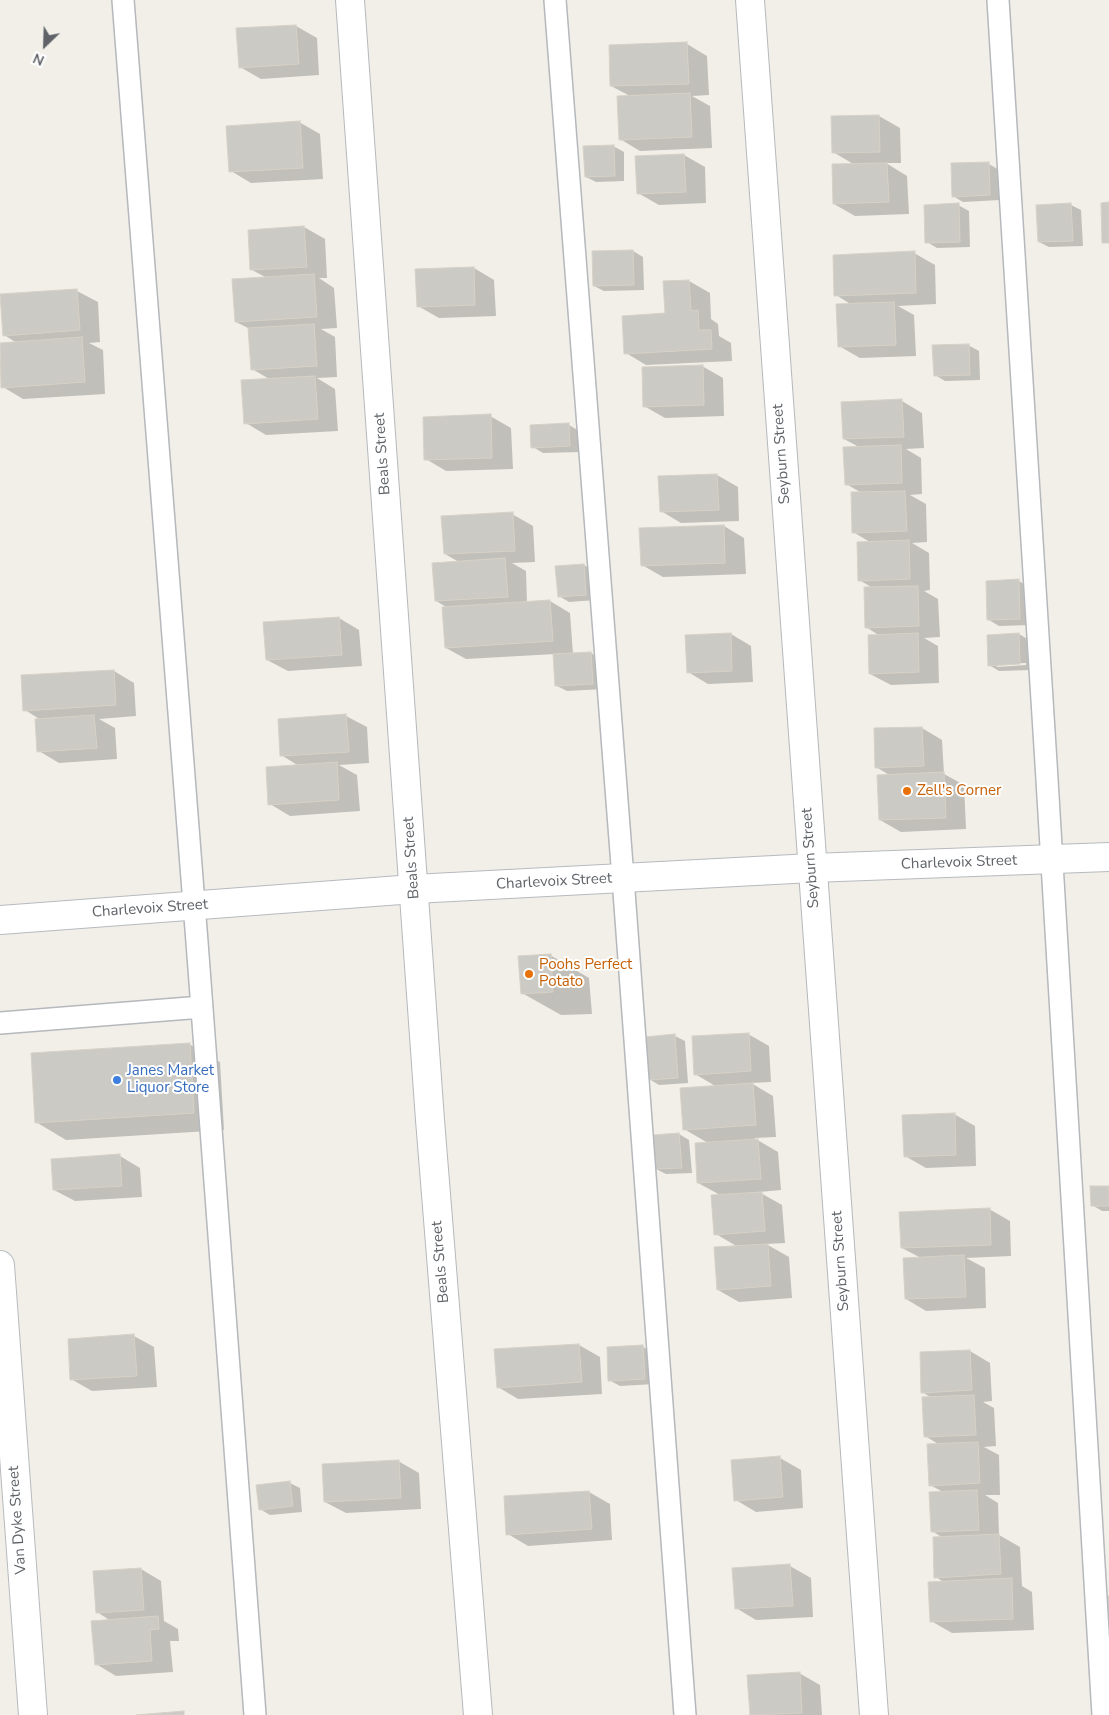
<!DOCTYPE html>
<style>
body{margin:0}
#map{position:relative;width:1109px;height:1715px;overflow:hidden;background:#f1efe8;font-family:"Nunito Sans",sans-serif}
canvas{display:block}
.north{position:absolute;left:20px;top:20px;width:50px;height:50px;-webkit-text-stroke:4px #fff;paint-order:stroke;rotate:204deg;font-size:14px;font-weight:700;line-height:20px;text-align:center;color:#5f6368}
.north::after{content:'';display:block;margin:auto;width:18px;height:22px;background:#5f6368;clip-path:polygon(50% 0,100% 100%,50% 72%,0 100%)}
</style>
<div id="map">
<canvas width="1109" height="1715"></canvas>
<div class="north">N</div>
</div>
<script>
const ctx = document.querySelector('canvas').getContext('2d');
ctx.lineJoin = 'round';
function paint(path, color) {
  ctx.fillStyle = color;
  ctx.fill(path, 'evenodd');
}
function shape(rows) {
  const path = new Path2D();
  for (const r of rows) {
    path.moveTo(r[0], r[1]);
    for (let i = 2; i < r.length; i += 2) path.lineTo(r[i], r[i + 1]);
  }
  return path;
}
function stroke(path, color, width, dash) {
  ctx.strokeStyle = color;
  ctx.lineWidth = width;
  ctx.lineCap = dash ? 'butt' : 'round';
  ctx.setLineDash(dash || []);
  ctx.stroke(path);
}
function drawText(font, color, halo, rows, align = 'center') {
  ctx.font = font + ' "Nunito Sans",sans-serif';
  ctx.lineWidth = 4;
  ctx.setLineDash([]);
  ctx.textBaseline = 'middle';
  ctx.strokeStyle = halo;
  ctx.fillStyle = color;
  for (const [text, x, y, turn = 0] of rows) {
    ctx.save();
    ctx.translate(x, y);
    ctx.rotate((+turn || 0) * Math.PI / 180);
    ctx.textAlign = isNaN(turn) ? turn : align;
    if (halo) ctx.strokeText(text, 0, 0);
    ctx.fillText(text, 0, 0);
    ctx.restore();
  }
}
paint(shape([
 [296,26,317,38,319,75,261,79,240,67],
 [687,44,707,56,709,95,692,96,710,106,712,148,640,151,620,139,630,96,611,86],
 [879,116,900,128,901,163,886,163,907,176,909,214,855,216,834,204,855,165,833,152],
 [299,122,320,134,323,179,251,183,231,171],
 [613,146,624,152,624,181,596,182,586,177],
 [684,155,705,167,706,203,659,205,638,193],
 [989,164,999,170,1000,200,963,202,953,196],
 [958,205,969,211,970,247,937,248,927,242],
 [1071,205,1081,210,1083,246,1049,247,1039,242],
 [304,227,325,239,327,278,319,278,334,288,337,328,321,329,335,337,337,377,317,378,335,389,338,431,266,435,246,423,271,380,252,369,250,329,236,322,267,278,252,270],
 [633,251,643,257,644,290,604,291,594,286],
 [914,253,935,265,936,304,898,306,914,315,916,356,860,358,839,346,852,305,836,295],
 [474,268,494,280,496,316,439,318,418,306],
 [689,281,710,293,711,319,718,324,719,336,731,343,732,361,646,365,626,353,666,314],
 [77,291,98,302,100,342,89,343,103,350,105,394,23,399,3,387,17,343,4,335],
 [968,345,979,351,980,380,945,381,935,375],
 [702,366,723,378,724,416,665,418,644,406],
 [902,401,922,413,924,448,906,449,921,458,922,494,910,495,926,504,927,542,912,543,929,553,930,590,924,591,938,599,940,637,924,638,938,646,939,683,891,685,870,674,880,636,866,627,873,588,859,580,870,542,853,532,862,493,846,484,859,447,844,439],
 [490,416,511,428,513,469,446,471,426,459],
 [569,425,579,431,580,452,543,453,533,447],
 [717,475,738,487,739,521,681,523,661,511,659,477],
 [512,514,533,526,535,562,512,563,526,571,527,603,550,601,570,613,573,654,591,653,601,659,603,689,567,691,557,686,555,654,466,659,446,648,448,608,436,601,459,562,445,554],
 [724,526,744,538,746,574,663,577,642,565],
 [584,565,594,571,596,600,569,602,559,596,557,567],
 [1019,581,1029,587,1030,625,999,626,989,620],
 [339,618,359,630,362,666,288,671,267,660],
 [731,634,751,646,753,682,708,684,688,672],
 [1019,634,1029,640,1030,670,999,671,989,665],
 [1026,663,1026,665,997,667,997,664],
 [114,671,134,683,136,716,99,719,115,728,117,759,59,763,39,751,41,720,25,710],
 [346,716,367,727,369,763,339,765,357,775,360,811,290,816,270,804,299,766,281,755,279,720],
 [922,728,942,740,944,774,964,785,966,829,901,832,880,820,891,776,876,767],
 [550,955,589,978,592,1014,561,1015,522,993],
 [748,1034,769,1046,771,1082,751,1083,773,1096,776,1137,754,1138,778,1152,781,1190,759,1192,782,1205,785,1243,766,1244,789,1257,792,1298,739,1302,718,1290,738,1247,716,1234,722,1196,698,1183,708,1143,684,1129,717,1087,695,1074],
 [675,1036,685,1041,688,1083,659,1085,649,1079],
 [189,1044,220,1062,224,1130,66,1140,36,1122],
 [954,1114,975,1126,976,1166,926,1168,905,1156],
 [679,1134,689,1140,692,1173,666,1174,656,1169,654,1136],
 [120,1156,140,1168,142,1197,75,1201,54,1190],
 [1109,1187,1109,1211,1102,1211,1092,1205],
 [989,1209,1010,1221,1011,1256,966,1258,985,1268,986,1308,926,1311,906,1299,921,1258,902,1248],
 [134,1336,154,1347,157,1387,92,1391,71,1379],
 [579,1345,600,1357,602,1394,518,1399,498,1387],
 [643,1347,653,1352,655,1384,620,1386,609,1380],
 [970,1351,990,1363,992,1401,983,1402,994,1408,996,1446,984,1447,999,1455,1000,1495,985,1495,998,1503,999,1535,1020,1547,1022,1586,1032,1592,1034,1630,952,1633,931,1621,945,1583,936,1577,943,1538,932,1531,943,1492,930,1485,940,1445,925,1436,932,1398,922,1392],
 [780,1458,801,1470,803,1508,756,1512,736,1500],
 [398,1461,419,1473,421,1509,346,1513,325,1502],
 [290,1483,300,1488,302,1512,270,1515,260,1509],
 [589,1492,610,1504,612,1540,528,1546,508,1534],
 [790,1566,811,1578,813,1617,756,1620,736,1608],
 [141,1569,161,1581,164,1621,178,1629,179,1641,170,1641,173,1672,116,1676,96,1664,111,1621,97,1612],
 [799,1673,820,1685,822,1715,751,1715,748,1677]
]), '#0003');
const building = shape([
 [296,25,299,64,239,68,236,28,296,25],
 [687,42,689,84,610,86,609,45,687,42],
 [690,93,692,137,619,140,617,96,690,93],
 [879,115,880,152,832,153,831,116,879,115],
 [300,121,303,168,229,172,226,126,300,121],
 [614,145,615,176,585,177,583,146,614,145],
 [684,154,686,192,637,194,635,156,684,154],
 [989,162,990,195,952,197,951,163,989,162],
 [887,163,889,202,833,204,832,164,887,163],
 [1109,202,1109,243,1102,243,1101,203,1109,202],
 [959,203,960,242,925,243,924,205,959,203],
 [1071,203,1073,241,1038,242,1036,205,1071,203],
 [304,226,307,267,250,270,248,230,304,226],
 [633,250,634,285,593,286,592,251,633,250],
 [915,251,916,293,834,296,833,255,915,251],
 [474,267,475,305,417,307,415,269,474,267],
 [314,274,317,317,235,322,232,279,314,274],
 [689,280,691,311,698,310,699,330,711,330,712,349,624,354,622,316,665,313,663,281,689,280],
 [77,289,80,330,3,336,0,294,77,289],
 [894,302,896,345,838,347,836,304,894,302],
 [314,324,317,366,251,370,248,328,314,324],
 [82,337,85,382,1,388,0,343,82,337],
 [969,344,970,375,934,376,932,345,969,344],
 [703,365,704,405,643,407,642,367,703,365],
 [315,376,318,419,244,424,241,380,315,376],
 [902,399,904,437,843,439,841,402,902,399],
 [491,414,492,458,424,460,423,417,491,414],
 [569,423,570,446,531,448,530,425,569,423],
 [901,445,902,483,845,485,843,447,901,445],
 [717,474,719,510,660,512,658,476,717,474],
 [905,491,907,531,852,533,851,492,905,491],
 [513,512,515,551,444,554,441,516,513,512],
 [724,525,725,563,641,566,639,528,724,525],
 [909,540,910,579,858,581,857,542,909,540],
 [505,558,508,597,435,601,432,563,505,558],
 [584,564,586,595,558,597,555,566,584,564],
 [1019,579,1020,619,987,620,986,581,1019,579],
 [918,586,919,626,865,628,864,587,918,586],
 [550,600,553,641,445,648,442,607,550,600],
 [339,617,342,655,266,660,263,622,339,617],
 [731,633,732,671,687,673,685,635,731,633],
 [918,633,919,672,869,674,868,635,918,633],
 [1019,633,1020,664,988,666,987,635,1019,633],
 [591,652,593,684,555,686,553,654,591,652],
 [114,670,116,705,23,711,21,675,114,670],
 [346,714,349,752,280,756,278,719,346,714],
 [94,715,97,748,37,752,35,719,94,715],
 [922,727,924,766,875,768,874,728,922,727],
 [337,762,339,800,268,805,266,767,337,762],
 [944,772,946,818,879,820,877,775,944,772],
 [551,954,553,992,521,994,518,956,551,954],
 [749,1033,751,1071,694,1075,692,1036,749,1033],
 [675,1034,678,1078,648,1080,645,1037,675,1034],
 [190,1043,194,1113,35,1123,31,1053,190,1043],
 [753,1083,756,1125,683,1130,680,1088,753,1083],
 [955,1113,956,1155,904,1157,902,1115,955,1113],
 [679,1133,682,1168,655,1169,653,1135,679,1133],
 [758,1139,761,1179,697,1183,695,1143,758,1139],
 [120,1154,122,1186,53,1190,51,1159,120,1154],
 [1090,1186,1109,1186,1109,1206,1091,1206,1090,1186],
 [762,1192,765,1231,714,1235,711,1195,762,1192],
 [990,1208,991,1245,901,1248,899,1212,990,1208],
 [768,1244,771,1286,717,1290,714,1247,768,1244],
 [964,1255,966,1297,905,1299,903,1258,964,1255],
 [134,1334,137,1376,70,1380,68,1339,134,1334],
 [579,1344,582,1382,497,1388,494,1349,579,1344],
 [643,1345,645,1379,608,1381,607,1347,643,1345],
 [970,1350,972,1390,921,1393,920,1352,970,1350],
 [974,1395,976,1435,924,1437,922,1397,974,1395],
 [978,1442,980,1483,929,1486,927,1444,978,1442],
 [780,1456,783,1497,734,1501,731,1460,780,1456],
 [399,1460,401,1498,324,1502,322,1464,399,1460],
 [290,1481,293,1506,259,1510,256,1485,290,1481],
 [977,1490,979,1530,931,1532,929,1492,977,1490],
 [589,1491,592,1529,506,1535,504,1496,589,1491],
 [999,1534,1001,1574,934,1578,933,1537,999,1534],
 [790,1564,793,1606,735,1609,732,1568,790,1564],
 [141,1568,144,1610,96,1613,93,1571,141,1568],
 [1012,1578,1013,1619,930,1622,928,1582,1012,1578],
 [1109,1596,1109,1630,1108,1630,1106,1597,1109,1596],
 [158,1616,159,1629,150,1630,152,1661,95,1665,91,1621,158,1616],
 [800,1672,802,1713,750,1715,747,1675,800,1672],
 [184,1711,184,1715,136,1715,184,1711]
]);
paint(building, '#cccac5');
stroke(building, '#d6d1c6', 1);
const lane = shape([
 [123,0,197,942,255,1715],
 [555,0,623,878,685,1715],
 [998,0,1046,763,1103,1715],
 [0,1023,202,1007]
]);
const street = shape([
 [350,0,430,1120,478,1715],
 [750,0,874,1715]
]);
const secondary = shape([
 [0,920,414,889,812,868,1109,857],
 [0,1265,33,1715]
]);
stroke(lane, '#b5b8bc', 24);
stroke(street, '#b5b8bc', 30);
stroke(secondary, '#b6babf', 30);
stroke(lane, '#fff', 21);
stroke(street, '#fff', 28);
stroke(secondary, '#fff', 28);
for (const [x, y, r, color] of [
 [907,791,5,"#e8710a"],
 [529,974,5,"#e8710a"],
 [117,1080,5,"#3f7fe0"]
]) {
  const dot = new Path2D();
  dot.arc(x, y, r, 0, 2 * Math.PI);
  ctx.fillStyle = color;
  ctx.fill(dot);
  stroke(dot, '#fff', 2);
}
drawText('15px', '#5f6368', '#fff', [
 ["Beals Street",383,454,-94],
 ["Seyburn Street",782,454,-94],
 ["Beals Street",412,858,-94],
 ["Seyburn Street",811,858,-94],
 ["Charlevoix Street",959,863,-2],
 ["Charlevoix Street",554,882,-3],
 ["Charlevoix Street",150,909,-4],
 ["Seyburn Street",841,1261,-94],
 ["Beals Street",441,1262,-95],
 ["Van Dyke Street",18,1520,-94]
]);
drawText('15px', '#c56008', '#fff', [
 ["Zell's Corner",917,791],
 ["Poohs Perfect",539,965],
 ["Potato",539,982]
], 'left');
drawText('15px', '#366cbe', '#fff', [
 ["Janes Market",127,1071],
 ["Liquor Store",127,1088]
], 'left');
</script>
